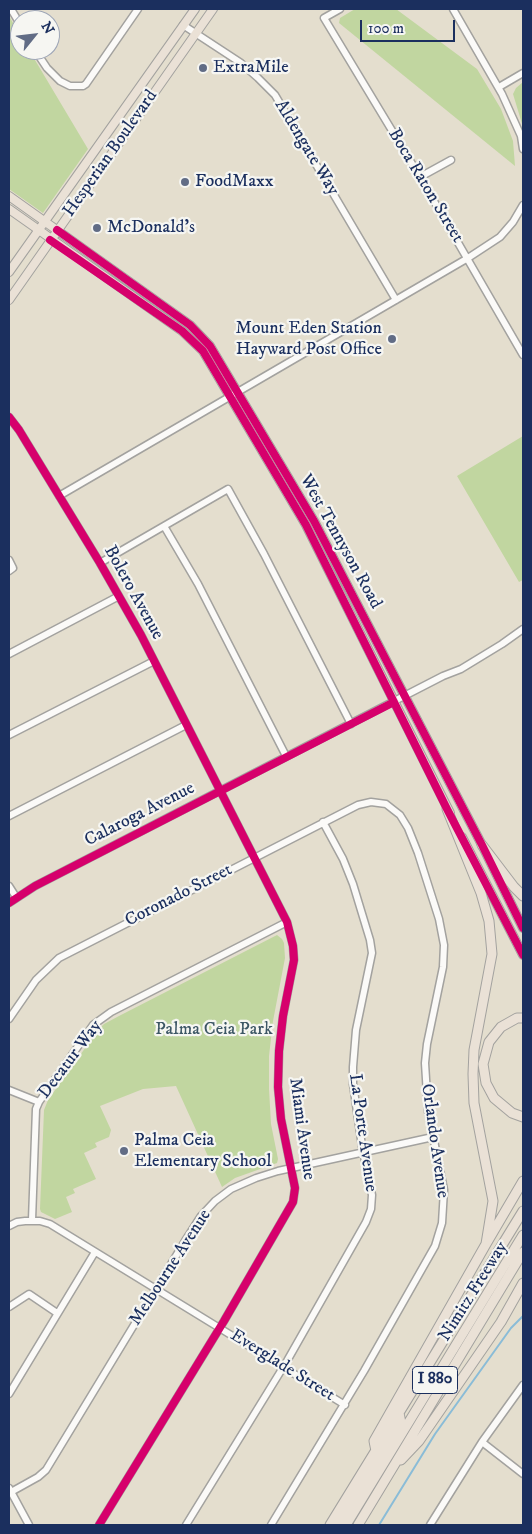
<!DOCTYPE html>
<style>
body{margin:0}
#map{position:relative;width:532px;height:1534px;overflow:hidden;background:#e4dece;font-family:"IM FELL DW Pica",serif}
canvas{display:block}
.frame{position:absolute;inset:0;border:10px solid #1b2f5e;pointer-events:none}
.north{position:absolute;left:10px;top:10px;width:50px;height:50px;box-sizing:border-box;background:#f6f6f2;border:1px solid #9ea6b7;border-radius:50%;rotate:61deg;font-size:14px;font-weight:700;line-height:20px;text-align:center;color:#1b2f5e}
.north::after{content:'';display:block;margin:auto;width:18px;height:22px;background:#616c85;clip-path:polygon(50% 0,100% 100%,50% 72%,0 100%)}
.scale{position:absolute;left:360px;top:20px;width:95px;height:22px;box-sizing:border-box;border:2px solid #1b2f5e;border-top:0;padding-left:6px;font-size:15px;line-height:18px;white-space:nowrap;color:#1b2f5e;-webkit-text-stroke:4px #f6f6f2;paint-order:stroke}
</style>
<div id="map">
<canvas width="532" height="1534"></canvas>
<div class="frame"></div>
<div class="north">N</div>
<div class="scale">100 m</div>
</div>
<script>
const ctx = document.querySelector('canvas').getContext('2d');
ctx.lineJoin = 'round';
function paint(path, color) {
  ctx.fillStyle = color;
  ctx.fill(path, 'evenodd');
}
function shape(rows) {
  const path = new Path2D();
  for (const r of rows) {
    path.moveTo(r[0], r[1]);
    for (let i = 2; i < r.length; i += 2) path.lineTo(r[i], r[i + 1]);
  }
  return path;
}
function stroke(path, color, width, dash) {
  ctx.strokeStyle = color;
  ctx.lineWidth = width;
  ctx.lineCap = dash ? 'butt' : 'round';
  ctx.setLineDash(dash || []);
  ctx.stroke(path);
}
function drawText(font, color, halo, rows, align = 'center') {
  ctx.font = font + ' "IM FELL DW Pica",serif';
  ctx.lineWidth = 4.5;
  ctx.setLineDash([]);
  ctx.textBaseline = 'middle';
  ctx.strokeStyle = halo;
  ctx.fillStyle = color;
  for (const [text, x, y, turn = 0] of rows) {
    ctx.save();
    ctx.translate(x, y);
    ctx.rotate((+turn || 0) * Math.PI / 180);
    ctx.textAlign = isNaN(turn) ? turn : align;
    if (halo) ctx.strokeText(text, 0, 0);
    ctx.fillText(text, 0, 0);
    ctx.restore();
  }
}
paint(shape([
 [355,9,396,9,477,69,501,109,513,141,515,166,339,23,340,18],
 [9,16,20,35,20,50,29,50,88,149,43,213,9,189],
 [523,82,523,127,513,94,516,88],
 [523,436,523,580,519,582,457,476],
 [277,935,282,939,284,943,285,958,273,1021,269,1056,269,1089,271,1124,278,1159,277,1163,235,1178,222,1187,176,1086,143,1089,100,1106,111,1130,109,1137,95,1143,97,1147,84,1153,96,1179,73,1189,75,1193,66,1197,72,1212,55,1219,41,1212,40,1209,44,1110,48,1100,98,1030,104,1024,119,1016]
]), '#c1d6a0');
stroke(shape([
 [379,1525,435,1434,511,1328,523,1316]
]), '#8abcd7', 2);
const minor = shape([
 [11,9,20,24],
 [340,9,324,18,420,177,523,355],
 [453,9,502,94,521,136,523,149],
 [183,25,241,63,258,78,275,95,396,300],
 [35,50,47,68,60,81,70,86,83,86,86,84,138,9],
 [499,87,523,73],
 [420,177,451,160],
 [9,417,19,430,100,563,141,635,287,922,293,946,294,960,283,1016,279,1051,278,1087,281,1119,295,1188,293,1202,224,1321,99,1525],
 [59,496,468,258,500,237,513,222,523,205],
 [164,526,198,584,286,756],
 [9,560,13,568,9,571],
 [100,563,228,489,264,554,351,724],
 [9,654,119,596],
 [9,735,154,661],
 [9,816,186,725],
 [9,886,16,897],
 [9,903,35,886,443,676,461,669,502,644,523,629],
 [9,1019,36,980,59,958,358,805,371,802,386,804,400,815,408,828,418,853,439,919,444,945,443,967,427,1044,425,1063,428,1111,444,1190,442,1223,435,1246,364,1371,271,1525],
 [9,1090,39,1102],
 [32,1220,36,1109,39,1102,93,1025,111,1012,287,922],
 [9,1226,17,1222,25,1221,40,1221,50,1224,345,1405],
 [9,1307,29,1294,57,1313],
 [9,1394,95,1252],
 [482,1442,523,1474],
 [9,1488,29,1525],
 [11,1492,38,1477,46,1470,185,1241,201,1216,215,1201,231,1189,256,1178,278,1171,433,1137],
 [186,1525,287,1361,366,1222,371,1209,372,1195,362,1146,353,1084,353,1067,356,1030,372,953,370,940,353,884,343,859,323,822],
 [430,1525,482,1442,523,1385]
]);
const major = shape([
 [9,196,190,325,210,346,314,521,482,845,523,928],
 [9,209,182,331,203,351,306,525,450,813],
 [9,272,195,9],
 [9,300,213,9],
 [462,837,523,955]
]);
const highway = shape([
 [447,809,481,893,489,921,492,954,474,1050,473,1074,474,1103,493,1201,486,1244],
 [482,845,514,887,523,896],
 [523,1018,517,1018,501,1027,489,1042,483,1064,486,1083,494,1098,512,1113,523,1117],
 [376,1451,374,1441,486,1244,523,1181],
 [401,1460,419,1441,501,1322,523,1283],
 [330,1525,523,1211],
 [339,1525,401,1423,399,1413],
 [346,1525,523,1235],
 [358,1525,523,1252]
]);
stroke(minor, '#a3a29f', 9);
stroke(major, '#a3a29f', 10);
stroke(highway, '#a3a29f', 11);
stroke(minor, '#fbfaf8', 6);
stroke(major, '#eae1d6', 8);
stroke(highway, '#eae1d6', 9);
stroke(shape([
 [57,230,190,325,210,346,314,521,482,845,523,928],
 [50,240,182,331,203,351,306,525,447,809,523,955],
 [9,417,19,430,100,563,141,635,287,922,293,946,294,960,283,1016,279,1051,278,1087,281,1119,295,1188,293,1202,224,1321,99,1525],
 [9,903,35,886,394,702]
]), '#d6006c', 8);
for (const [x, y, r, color] of [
 [203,68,5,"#616c85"],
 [185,182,5,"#616c85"],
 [97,228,5,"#616c85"],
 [392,339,5,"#616c85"],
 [124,1151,5,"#616c85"]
]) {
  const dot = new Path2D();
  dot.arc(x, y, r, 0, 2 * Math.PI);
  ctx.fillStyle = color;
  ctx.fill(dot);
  stroke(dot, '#f6f6f2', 2);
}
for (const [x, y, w] of [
 [435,1380,45]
]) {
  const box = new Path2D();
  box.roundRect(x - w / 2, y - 13.5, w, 27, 4);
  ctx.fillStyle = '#f6f6f2';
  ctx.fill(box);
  stroke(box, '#1b2f5e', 1);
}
drawText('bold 16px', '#1b2f5e', null, [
 ["I 880",435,1380]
]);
drawText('18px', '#1b2f5e', '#f6f6f2', [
 ["ExtraMile",213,68],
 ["FoodMaxx",195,182],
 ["McDonald's",107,228],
 ["Mount Eden Station",382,329,"right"],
 ["Hayward Post Office",382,350,"right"],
 ["Palma Ceia",134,1141],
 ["Elementary School",134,1162]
], 'left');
drawText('18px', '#1b2f5e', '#f6f6f2', [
 ["Aldengate Way",306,148,59],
 ["Hesperian Boulevard",111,154,-55],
 ["Boca Raton Street",425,186,59],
 ["West Tennyson Road",340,542,61],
 ["Bolero Avenue",133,593,61],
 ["Calaroga Avenue",140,815,-27],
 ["Coronado Street",179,896,-27],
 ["Decatur Way",71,1060,-53],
 ["Miami Avenue",301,1129,82],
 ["La Porte Avenue",362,1133,82],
 ["Orlando Avenue",434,1141,82],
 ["Melbourne Avenue",171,1268,-57],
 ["Nimitz Freeway",474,1292,-58],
 ["Everglade Street",282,1366,32]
]);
drawText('18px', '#3d5765', '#f6f6f2', [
 ["Palma Ceia Park",214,1030]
]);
</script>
